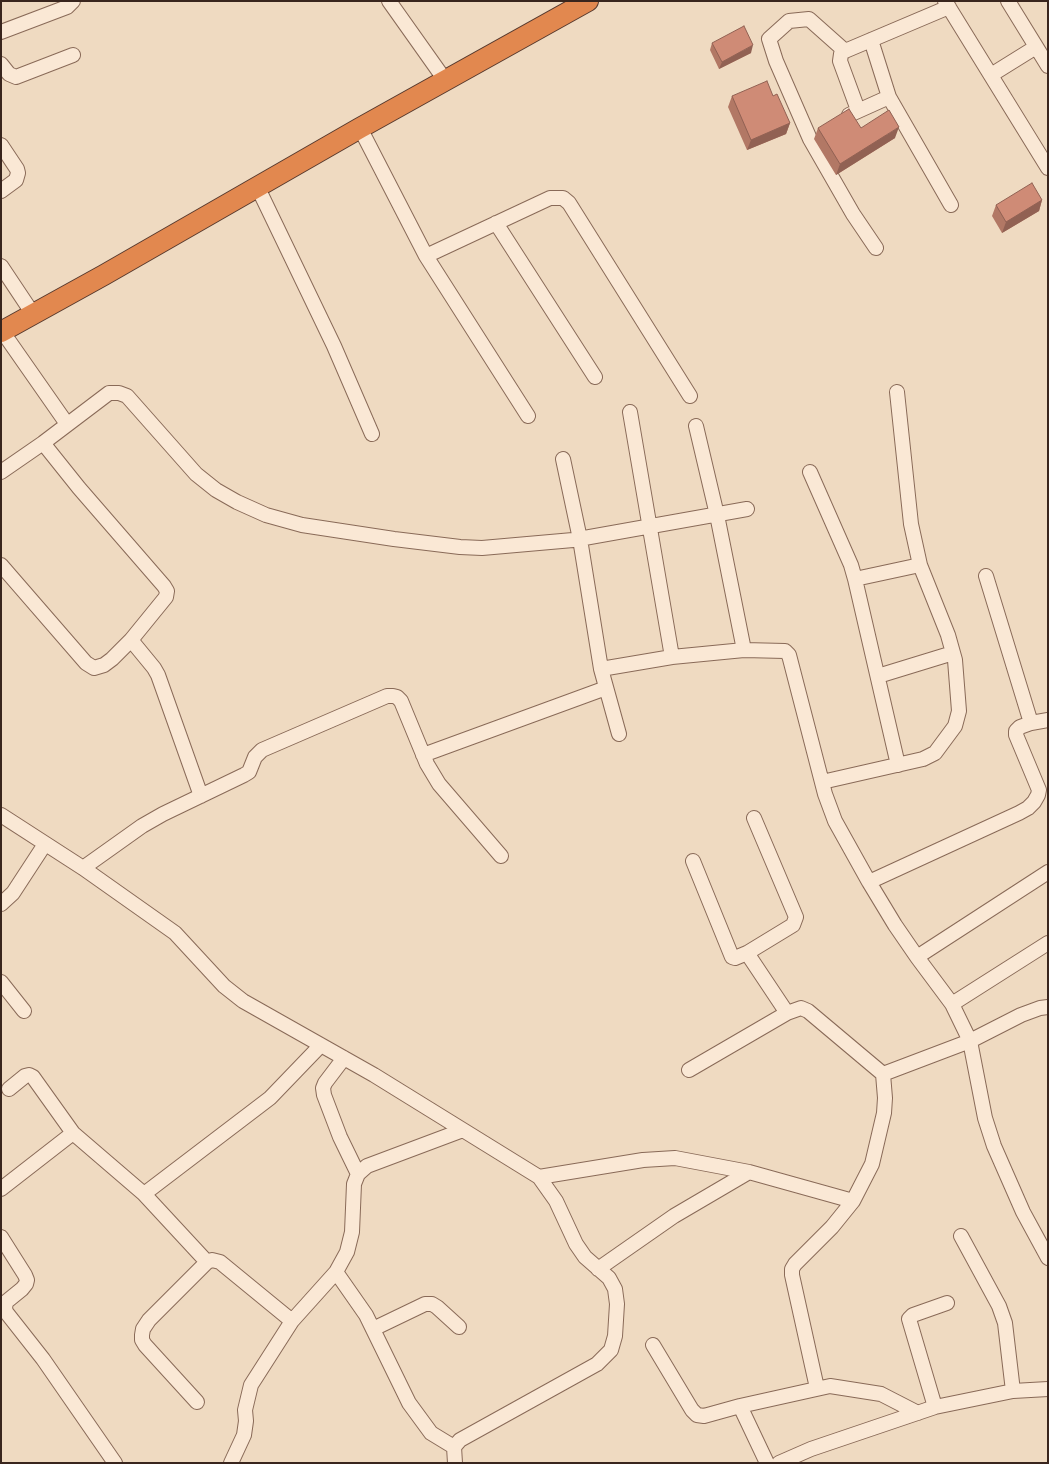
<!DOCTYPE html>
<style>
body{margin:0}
#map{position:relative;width:1049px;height:1464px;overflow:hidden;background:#efdac1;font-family:Spectral,serif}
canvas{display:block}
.frame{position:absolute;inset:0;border:2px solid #39251d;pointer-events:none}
</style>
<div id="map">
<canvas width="1049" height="1464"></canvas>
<div class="frame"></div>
</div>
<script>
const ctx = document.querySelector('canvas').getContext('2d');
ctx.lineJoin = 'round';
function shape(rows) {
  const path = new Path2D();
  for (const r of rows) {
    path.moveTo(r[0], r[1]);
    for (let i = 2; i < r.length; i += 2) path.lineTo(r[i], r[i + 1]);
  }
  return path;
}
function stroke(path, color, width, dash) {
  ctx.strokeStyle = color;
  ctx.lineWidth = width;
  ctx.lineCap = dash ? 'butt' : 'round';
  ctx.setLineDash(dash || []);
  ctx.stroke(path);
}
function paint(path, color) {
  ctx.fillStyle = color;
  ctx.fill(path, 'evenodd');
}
const minor = shape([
 [389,1,445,80],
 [945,1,1048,168],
 [1008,1,1048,66],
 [1,32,67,7,73,1],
 [871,40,889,97,951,205],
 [845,51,809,19,789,21,769,39,776,61,810,139,853,214,876,248],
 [1,64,9,74,16,77,73,55],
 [991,75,1036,47],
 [858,110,840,61,841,54,845,51,949,7],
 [849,115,889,97],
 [360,128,426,256,528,416],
 [1,145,17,169,18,173,16,180,1,191],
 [258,188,334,346,372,434],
 [496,223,595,377],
 [426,256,550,198,563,198,569,203,690,396],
 [1,266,33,314],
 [2,331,67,424],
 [630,412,672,657],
 [696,426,717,515,744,650],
 [563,459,580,539,601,669,619,734],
 [1,472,43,443,109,393,119,393,127,396,196,474,216,490,237,502,266,515,302,525,394,539,460,547,482,548,573,540,747,509],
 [810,472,851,565,855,579,898,765],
 [1,565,86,663,94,668,104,665,112,659,131,640,166,597,167,591,164,586,79,488,43,443],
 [986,576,1031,723],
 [855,579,920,565],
 [131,640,154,668,158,675,201,796],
 [601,669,672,657,744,650,785,651,789,655,825,794,835,821,869,882,895,925,917,957,952,1004,970,1041,985,1118,994,1146,1023,1212,1048,1258],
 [878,676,953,653],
 [423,755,606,688],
 [822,782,923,759,935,753,955,726,959,711,955,660,948,635,920,565,911,524,897,392],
 [1,815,83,868,175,933,224,986,243,1001,374,1075,539,1177,556,1201,576,1244,585,1257,609,1278,615,1289,617,1304,615,1336,611,1350,597,1364,460,1440,454,1447,455,1463],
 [693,861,732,957,735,958,747,953,793,925,796,917,754,818],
 [83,868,142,826,163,814,244,775,249,772,255,757,262,750,387,696,393,696,397,697,401,701,427,764,439,784,501,856],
 [869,882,1019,813,1028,808,1034,802,1038,795,1039,790,1016,735,1016,731,1020,727,1031,723,1048,720],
 [1,904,13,893,45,844],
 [747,953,787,1013],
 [917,957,1048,872],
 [1,982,24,1011],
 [952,1004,1048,943],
 [344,1058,325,1083,323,1088,324,1095,340,1137,358,1174],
 [689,1070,787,1013,801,1008,808,1011,883,1074,885,1098,884,1113,872,1164,853,1201,832,1227,795,1264,792,1269,792,1275,817,1388],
 [883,1074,970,1041,1021,1015,1040,1008,1048,1007],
 [9,1089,25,1076,29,1075,33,1077,73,1133,144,1194,207,1262],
 [539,1177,643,1160,675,1158,749,1172,853,1201],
 [1,1189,73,1133],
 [144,1194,270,1098,321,1045],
 [961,1236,999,1306,1005,1323,1013,1391],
 [1,1237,25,1275,27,1280,26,1284,22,1289,6,1302,5,1308,6,1312,43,1359,115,1463],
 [598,1269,674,1216,749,1172],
 [336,1272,366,1315,409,1403,431,1433,454,1447],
 [373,1329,425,1304,432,1304,437,1307,459,1327],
 [653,1345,692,1410,697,1415,704,1416,740,1406,830,1386,881,1394,918,1413],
 [197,1402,145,1345,142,1340,142,1335,143,1329,149,1320,207,1262,212,1260,220,1262,292,1321],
 [740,1406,767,1463],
 [935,1407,909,1319,913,1315,947,1303],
 [231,1463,244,1435,246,1421,245,1410,251,1385,292,1321,336,1272,347,1252,352,1232,354,1184,358,1174,367,1166,463,1130],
 [779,1463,811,1449,935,1407,1013,1391,1048,1389]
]);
const highway = shape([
 [1,332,104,275,360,128,588,1]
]);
stroke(minor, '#896a58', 16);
stroke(highway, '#57392d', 22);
stroke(minor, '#fae8d5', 14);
stroke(highway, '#e2884f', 20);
paint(shape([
 [712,43,751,53,719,69,710,50],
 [732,96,773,96,790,123,786,134,747,150,728,107],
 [818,128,861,128,895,138,836,175,814,139],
 [1042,200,1039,211,1002,233,992,216,996,205]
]), '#b27865');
paint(shape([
 [753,45,751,53,719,69,722,62],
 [790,123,786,134,747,150,751,140],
 [899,127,895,138,836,175,840,164],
 [1042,200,1039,211,1002,233,1006,222]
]), '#916153');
const building = shape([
 [744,26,753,45,722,62,712,43,744,26],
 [767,81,773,96,777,94,790,123,751,140,732,96,767,81],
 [849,109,861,128,889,110,899,127,840,164,818,128,849,109],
 [1032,183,1042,200,1006,222,996,205,1032,183]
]);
paint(building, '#cf8b76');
stroke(building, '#916153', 1);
</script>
